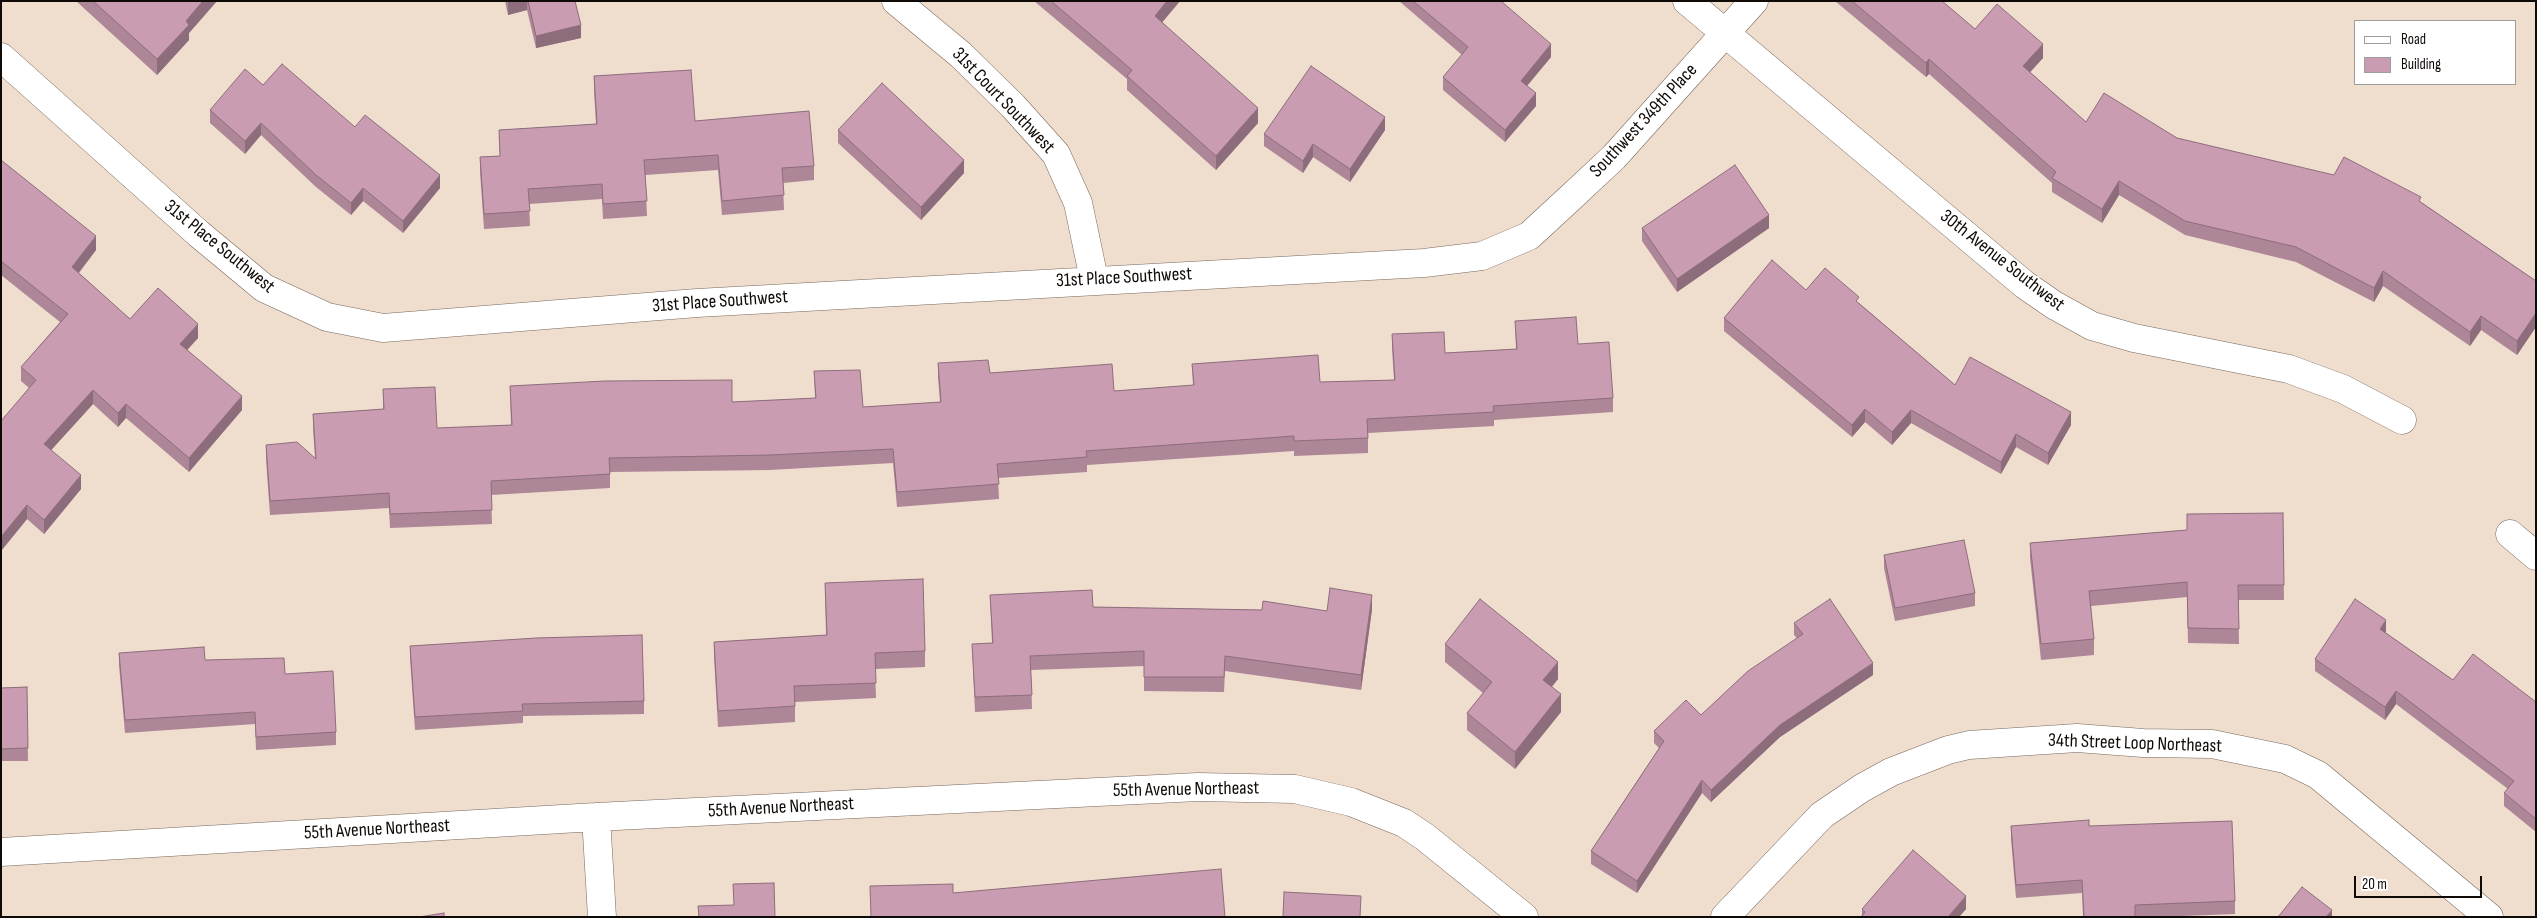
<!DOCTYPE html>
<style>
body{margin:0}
#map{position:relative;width:2537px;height:918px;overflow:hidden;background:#efddce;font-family:"Sofia Sans Condensed",sans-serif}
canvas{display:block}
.frame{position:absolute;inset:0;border:2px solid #100a06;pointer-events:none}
.legend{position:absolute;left:2354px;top:20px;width:162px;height:65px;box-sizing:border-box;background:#fff;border:1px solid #9f9d9b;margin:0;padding:6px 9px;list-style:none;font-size:15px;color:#100a06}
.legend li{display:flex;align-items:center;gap:10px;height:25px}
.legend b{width:25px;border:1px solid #9f9d9b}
.scale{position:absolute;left:2354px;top:876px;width:128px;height:22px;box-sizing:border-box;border:2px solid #100a06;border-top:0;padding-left:6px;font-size:15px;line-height:18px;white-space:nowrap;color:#100a06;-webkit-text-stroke:4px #fff;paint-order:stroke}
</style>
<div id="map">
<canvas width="2537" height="918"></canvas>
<div class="frame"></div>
<ul class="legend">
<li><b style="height:6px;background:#fff"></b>Road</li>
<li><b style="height:14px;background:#c99cb1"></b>Building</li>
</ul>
<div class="scale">20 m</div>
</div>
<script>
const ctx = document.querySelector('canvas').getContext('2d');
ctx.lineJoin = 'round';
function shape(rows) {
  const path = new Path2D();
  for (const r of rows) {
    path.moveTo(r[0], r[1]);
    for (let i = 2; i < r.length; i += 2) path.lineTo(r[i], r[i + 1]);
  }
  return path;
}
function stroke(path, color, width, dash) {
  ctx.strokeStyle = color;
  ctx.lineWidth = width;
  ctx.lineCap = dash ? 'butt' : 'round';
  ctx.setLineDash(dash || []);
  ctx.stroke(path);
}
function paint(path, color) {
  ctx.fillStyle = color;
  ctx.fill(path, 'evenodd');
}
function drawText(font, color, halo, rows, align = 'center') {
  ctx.font = font + ' "Sofia Sans Condensed",sans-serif';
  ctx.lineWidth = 4;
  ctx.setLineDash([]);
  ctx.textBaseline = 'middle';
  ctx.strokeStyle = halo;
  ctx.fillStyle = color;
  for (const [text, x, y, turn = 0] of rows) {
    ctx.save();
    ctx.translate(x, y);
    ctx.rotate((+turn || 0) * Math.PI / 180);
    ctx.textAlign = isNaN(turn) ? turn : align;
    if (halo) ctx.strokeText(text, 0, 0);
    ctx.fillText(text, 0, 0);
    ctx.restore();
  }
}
const minor = shape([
 [896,1,961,55,1013,106,1056,154,1078,203,1094,279],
 [1687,1,2025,285,2054,305,2092,326,2134,338,2289,369,2343,389,2402,420],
 [1,57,199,234,264,288,327,317,383,328,697,303,1424,263,1482,256,1529,236,1568,200,1614,157,1754,1],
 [2510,534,2536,556],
 [596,817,602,917],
 [1,852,596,817,1198,787,1295,789,1351,802,1404,823,1425,837,1524,917],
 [1725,917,1822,815,1862,788,1891,772,1948,750,1969,745,2077,738,2143,743,2212,744,2285,759,2318,775,2489,917]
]);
stroke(minor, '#78685b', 29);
stroke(minor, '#fff', 28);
paint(shape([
 [76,1,217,1,189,33,189,40,157,75],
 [505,1,575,1,581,38,536,48,527,10,508,15],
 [1034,1,1180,1,1162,22,1258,123,1216,170,1127,90,1127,79],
 [1399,1,1501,1,1551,57,1527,86,1536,106,1505,142,1443,90,1443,77,1462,55],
 [1835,1,1942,1,1975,29,2043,58,2030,72,2086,122,2177,138,2421,202,2536,281,2536,327,2517,355,2481,330,2470,346,2383,286,2374,302,2296,262,2185,235,2119,195,2102,223,2052,192,2052,183,1929,74,1926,77],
 [594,76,695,121,814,166,814,180,783,183,784,210,722,215,718,170,645,175,647,216,603,219,602,199,529,204,530,226,484,229,480,172,480,157,500,156,499,130,596,124,594,91],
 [263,85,355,127,440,188,403,233,363,201,351,215,316,187,261,135,245,154,210,123,210,110],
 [838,130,964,173,921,220,838,143],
 [1385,130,1350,182,1313,157,1303,173,1264,146,1264,134],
 [1,160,96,250,79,273,130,319,198,338,187,350,242,410,189,472,126,418,118,427,93,404,51,450,81,489,44,534,27,519,1,551,1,421,29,388,21,381,21,367,60,322,1,275],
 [1642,228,1769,228,1677,292,1642,241],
 [1806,290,1859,303,1955,385,2071,425,2048,465,2016,447,2001,474,1911,423,1892,445,1865,422,1852,437,1724,331,1724,318],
 [1515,321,1578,344,1613,398,1613,412,1494,420,1494,426,1368,433,1368,453,1294,456,1294,451,1087,465,1087,472,998,478,999,499,897,507,893,463,770,470,610,472,610,488,491,495,492,524,390,528,389,508,270,515,266,459,266,445,315,458,313,428,313,414,383,409,383,389,437,428,511,425,510,386,732,402,815,398,814,371,863,407,940,402,938,377,938,363,990,373,1114,391,1193,385,1192,364,1320,382,1394,380,1392,348,1392,334,1445,353,1516,349],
 [2283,513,2284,600,2238,600,2239,644,2188,643,2187,597,2091,606,2094,639,2094,655,2041,660,2030,558,2030,543,2187,530],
 [1884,555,1975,593,1975,606,1895,621,1884,568],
 [825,583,925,651,925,667,875,669,876,698,795,702,795,722,718,727,714,657,714,642,826,635],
 [990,595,1093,607,1327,611,1372,609,1361,690,1225,671,1224,692,1144,691,1144,666,1031,670,1032,709,975,712,972,644,992,643],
 [1794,623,1873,675,1780,737,1711,802,1702,793,1637,893,1591,864,1591,851,1659,748,1654,743,1654,731,1701,715,1797,638,1794,635],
 [2386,633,2453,680,2536,702,2536,832,2504,806,2504,793,2508,789,2396,704,2385,720,2315,671,2315,659],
 [1445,644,1558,679,1552,687,1561,712,1515,769,1467,730,1467,713,1483,693,1445,662],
 [410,646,644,701,644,714,523,716,523,723,415,730,410,658],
 [119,653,205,660,285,674,336,732,336,745,256,750,255,724,125,733,119,665],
 [27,687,28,761,1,761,1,688],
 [2011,826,2089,826,2235,901,2235,914,2156,917,2083,917,2082,893,2016,898,2011,839],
 [1862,909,1966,909,1959,917,1861,917,1862,916]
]), '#ad8698');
paint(shape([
 [203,1,217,1,189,33,189,40,157,75,157,59,186,21],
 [512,1,527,1,527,10,508,15,508,2],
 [1167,1,1180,1,1155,31,1155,16],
 [581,25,581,38,536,48,536,36],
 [1551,44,1551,57,1521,93,1521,81],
 [2043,44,2043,58,2023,80,2023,66],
 [1929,59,1929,74,1926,77,1926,63],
 [1536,93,1536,106,1505,142,1505,130],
 [1258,108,1258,123,1216,170,1216,156],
 [1385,117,1385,130,1350,182,1350,169],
 [261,123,261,135,245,154,245,141],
 [1313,144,1313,157,1303,173,1303,161],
 [964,160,964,173,921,220,921,207],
 [440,175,440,188,403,233,403,221],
 [2119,181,2119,195,2102,223,2102,209],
 [363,188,363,201,351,215,351,203],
 [1769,215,1769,228,1677,292,1677,279],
 [96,236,96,250,72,281,72,267],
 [2383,271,2383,286,2374,302,2374,288],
 [2536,313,2536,327,2517,355,2517,341],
 [2481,316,2481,330,2470,346,2470,332],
 [198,324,198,338,180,358,180,344],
 [93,390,93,404,44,458,44,444],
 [242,396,242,410,189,472,189,458],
 [126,404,126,418,118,427,118,413],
 [1865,409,1865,422,1852,437,1852,425],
 [1911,410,1911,423,1892,445,1892,432],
 [2071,412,2071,425,2048,465,2048,453],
 [2016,434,2016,447,2001,474,2001,462],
 [81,475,81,489,44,534,44,520],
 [27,505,27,519,1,551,1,537],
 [1372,595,1372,609,1361,690,1361,675],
 [2386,620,2386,633,2380,642,2380,629],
 [1558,662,1558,679,1543,697,1543,680],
 [1873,663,1873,675,1780,737,1711,802,1711,790,1780,725],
 [2396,691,2396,704,2385,720,2385,707],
 [1561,694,1561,712,1515,769,1515,752],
 [1702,780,1702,793,1637,893,1637,881],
 [1966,896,1966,909,1959,917,1948,917],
 [2332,910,2332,917,2326,917]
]), '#8d6d7c');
const building = shape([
 [93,1,203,1,186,21,189,25,157,59,93,1],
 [528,1,575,1,581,25,536,36,528,1],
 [1051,1,1167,1,1155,16,1258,108,1216,156,1127,76,1132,70,1051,1],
 [1413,1,1501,1,1551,44,1521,81,1536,93,1505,130,1443,77,1468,47,1413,1],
 [1852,1,1942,1,1975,29,1997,4,2043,44,2023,66,2086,122,2104,93,2177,138,2334,175,2344,157,2421,197,2419,201,2536,281,2536,313,2517,341,2481,316,2470,332,2383,271,2374,288,2296,247,2185,221,2119,181,2102,209,2052,178,2056,172,1929,59,1926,63,1852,1],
 [282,64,355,127,365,115,440,175,403,221,363,188,351,203,316,175,261,123,245,141,210,110,245,69,263,85,282,64],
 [1311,66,1385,117,1350,169,1313,144,1303,161,1264,134,1311,66],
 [691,70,695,121,809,111,814,166,782,168,784,195,722,201,718,155,644,160,647,201,603,204,602,184,528,189,530,211,484,214,480,157,500,156,499,130,597,124,594,76,691,70],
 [882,83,964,160,921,207,838,130,882,83],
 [1,160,96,236,72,267,130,319,158,288,198,324,180,344,242,396,189,458,126,404,118,413,93,390,44,444,81,475,44,520,27,505,1,537,1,421,36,380,21,367,68,314,1,261,1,160],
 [1735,165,1769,215,1677,279,1642,228,1735,165],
 [1772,260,1806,290,1825,268,1859,297,1856,301,1955,385,1970,357,2071,412,2048,453,2016,434,2001,462,1911,410,1892,432,1865,409,1852,425,1724,318,1772,260],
 [1576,317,1578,344,1609,342,1613,398,1493,406,1494,412,1367,419,1368,438,1294,441,1294,436,1086,451,1087,457,997,464,999,484,897,492,893,449,770,455,609,458,610,474,491,481,492,510,390,514,389,493,270,501,266,445,297,442,316,459,313,414,384,409,383,389,435,387,437,428,512,425,510,386,605,381,732,380,732,402,816,398,814,371,860,370,863,407,941,402,938,363,988,360,990,373,1112,364,1114,391,1194,385,1192,364,1318,355,1320,382,1395,380,1392,334,1444,332,1445,353,1517,349,1515,321,1576,317],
 [2283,513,2284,585,2238,585,2239,629,2188,628,2187,582,2089,591,2094,639,2041,644,2030,543,2187,530,2187,514,2283,513],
 [1964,540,1975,593,1895,608,1884,555,1964,540],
 [923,579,925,651,875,653,876,683,794,686,795,706,718,711,714,642,827,635,825,583,923,579],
 [1330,588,1372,595,1361,675,1225,656,1224,677,1144,677,1144,651,1030,656,1032,695,975,697,972,644,993,643,990,595,1092,590,1093,607,1262,610,1263,601,1327,611,1330,588],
 [1480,599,1558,662,1543,680,1561,694,1515,752,1467,713,1492,682,1445,644,1480,599],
 [1830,599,1873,663,1780,725,1711,790,1702,780,1637,881,1591,851,1664,741,1654,731,1686,700,1701,715,1748,671,1803,634,1794,623,1830,599],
 [2355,599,2386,620,2380,629,2453,680,2473,654,2536,702,2536,819,2504,793,2514,781,2396,691,2385,707,2315,659,2355,599],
 [642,635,644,701,522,704,523,711,415,717,410,646,536,638,642,635],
 [204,647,205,660,284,658,285,674,333,671,336,732,256,737,255,712,125,720,119,653,204,647],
 [27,687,28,748,1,749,1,688,27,687],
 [2089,820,2089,826,2232,821,2235,901,2135,905,2135,917,2084,917,2082,880,2016,885,2011,826,2089,820],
 [1913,850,1966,896,1948,917,1861,917,1865,912,1862,909,1913,850],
 [1221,869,1225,917,871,917,870,886,953,884,953,893,1221,869],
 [774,883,775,917,699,917,698,906,734,905,733,884,774,883],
 [2302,887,2332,910,2326,917,2278,917,2302,887],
 [1284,892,1361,896,1360,917,1283,917,1284,892],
 [444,913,444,917,419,917,444,913]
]);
paint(building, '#c99cb1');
stroke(building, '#8d6d7c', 1);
drawText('19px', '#100a06', '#fff', [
 ["31st Court Southwest",1003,101,46],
 ["Southwest 349th Place",1644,121,-47],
 ["31st Place Southwest",219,247,39],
 ["30th Avenue Southwest",2002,261,38],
 ["31st Place Southwest",1124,278,-3],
 ["31st Place Southwest",720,302,-4],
 ["34th Street Loop Northeast",2135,744,2],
 ["55th Avenue Northeast",1186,790,-1],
 ["55th Avenue Northeast",781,808,-3],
 ["55th Avenue Northeast",377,830,-3]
]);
</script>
